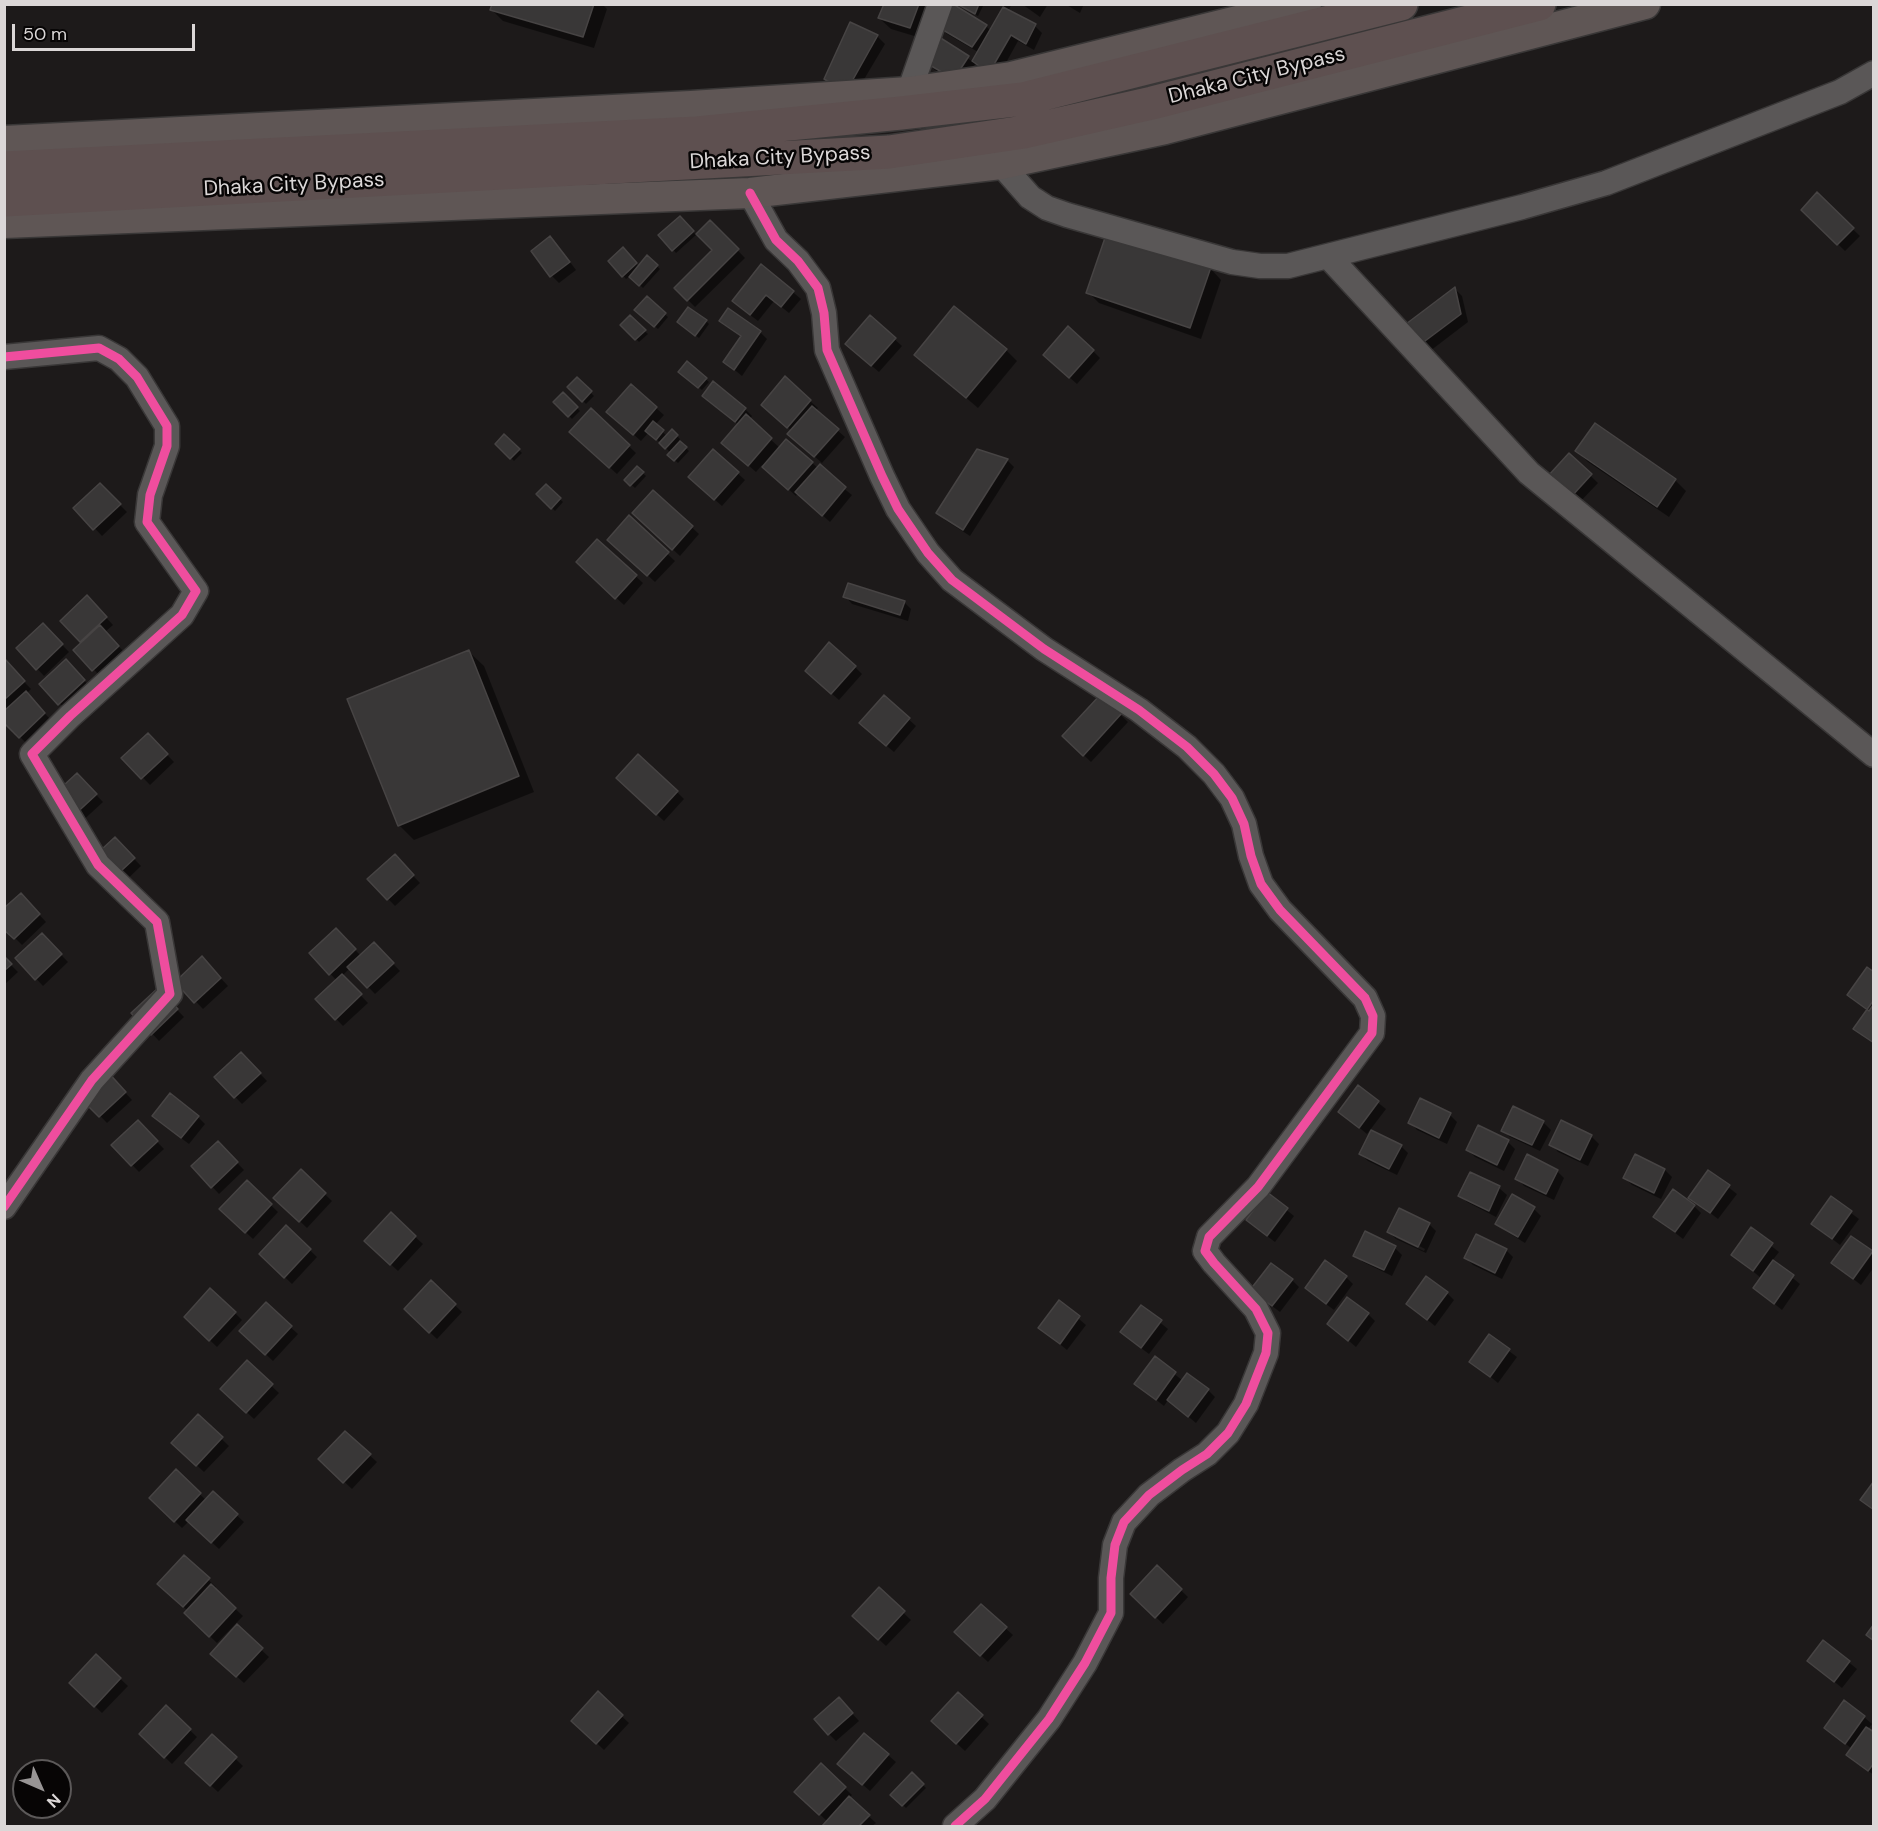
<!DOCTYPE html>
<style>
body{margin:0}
#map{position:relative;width:1878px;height:1831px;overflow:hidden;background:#1d1a1a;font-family:"DM Sans",sans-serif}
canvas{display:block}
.frame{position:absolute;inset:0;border:6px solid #dbd7d7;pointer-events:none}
.north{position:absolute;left:12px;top:1759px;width:60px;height:60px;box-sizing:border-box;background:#070505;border:2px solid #5c5959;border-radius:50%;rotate:135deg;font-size:16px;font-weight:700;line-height:24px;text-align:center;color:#dbd7d7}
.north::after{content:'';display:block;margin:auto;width:21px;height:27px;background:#989595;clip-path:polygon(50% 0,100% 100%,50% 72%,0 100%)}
.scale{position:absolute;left:12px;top:24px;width:183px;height:27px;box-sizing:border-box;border:3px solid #dbd7d7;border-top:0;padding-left:8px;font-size:18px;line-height:21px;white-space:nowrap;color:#dbd7d7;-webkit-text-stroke:4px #070505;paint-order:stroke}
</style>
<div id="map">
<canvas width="1878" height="1831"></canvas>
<div class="frame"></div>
<div class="north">N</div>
<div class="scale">50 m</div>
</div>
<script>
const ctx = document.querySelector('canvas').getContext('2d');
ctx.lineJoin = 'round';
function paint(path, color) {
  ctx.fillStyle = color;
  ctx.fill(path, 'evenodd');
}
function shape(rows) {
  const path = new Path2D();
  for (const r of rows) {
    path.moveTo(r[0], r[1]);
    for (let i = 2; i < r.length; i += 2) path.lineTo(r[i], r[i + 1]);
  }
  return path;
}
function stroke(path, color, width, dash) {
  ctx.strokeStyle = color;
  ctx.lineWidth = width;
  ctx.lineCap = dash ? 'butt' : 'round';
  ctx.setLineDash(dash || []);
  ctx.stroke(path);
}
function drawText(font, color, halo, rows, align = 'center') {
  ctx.font = font + ' "DM Sans",sans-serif';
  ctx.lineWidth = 5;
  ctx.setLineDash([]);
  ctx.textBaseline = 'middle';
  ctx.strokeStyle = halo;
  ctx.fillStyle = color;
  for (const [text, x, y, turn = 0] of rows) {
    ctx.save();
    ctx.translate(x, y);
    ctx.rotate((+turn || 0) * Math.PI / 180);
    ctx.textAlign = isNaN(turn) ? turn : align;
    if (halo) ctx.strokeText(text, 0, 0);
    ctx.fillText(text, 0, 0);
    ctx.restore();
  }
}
paint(shape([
 [494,4,602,4,607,9,594,48,503,21,492,10],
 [885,4,935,4,921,38,891,29,879,18],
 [956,4,984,4,978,16],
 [1000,4,1012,4,1008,11,1035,26,1042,33,1034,50,1018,41,997,79,976,63,962,85,935,70,927,63,937,37,973,62,978,52,947,34,940,27,986,26,991,31,1004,7],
 [1022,4,1048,4,1040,17],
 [1065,4,1084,4,1080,13],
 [851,24,878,37,885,44,853,98,833,86,825,79],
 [1817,195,1860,236,1845,251,1803,210],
 [680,218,696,235,676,253,661,235],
 [710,222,745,258,695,307,676,288,714,250],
 [557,245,576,270,559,283,552,276],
 [623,249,639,267,648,258,660,269,643,288,630,276,626,279,610,261],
 [762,266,801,299,789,313,774,301,758,321,741,308],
 [1210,268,1221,280,1201,339,1099,303,1088,292],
 [1455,289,1462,296,1468,322,1430,351,1422,343],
 [647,298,668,317,658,329,636,310],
 [870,317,902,346,879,372,854,351],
 [630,318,648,334,639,342,622,325],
 [706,321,709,324,699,338,682,325],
 [721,321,760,332,767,339,742,376,725,362,742,337],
 [1006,350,1017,361,978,408,916,355],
 [1093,351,1100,358,1077,384,1052,362],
 [688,363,709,382,702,390,683,375],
 [577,379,594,396,586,404,569,387],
 [785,379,810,401,818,408,815,411,845,437,822,463,797,441,792,431,770,412],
 [631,386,664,415,655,425,667,436,672,431,680,439,679,441,689,451,678,463,669,455,671,453,649,432,641,441,616,419],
 [563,394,580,411,572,419,555,402],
 [704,396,745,409,752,416,749,420,780,448,812,463,852,495,830,522,798,493,796,496,762,465,756,472,731,450,739,425],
 [591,410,636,453,617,474,578,439],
 [1595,425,1675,480,1686,491,1669,517,1588,462,1577,451],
 [505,436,522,453,514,461,497,444],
 [978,450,1007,460,1014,467,970,536,945,520,938,512],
 [713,451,745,480,722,506,697,484],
 [1569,455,1598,483,1579,503,1550,476],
 [637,468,646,476,635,488,626,480],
 [100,485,127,512,102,536,76,508],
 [546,486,563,502,555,511,538,494],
 [654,492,699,534,680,556,641,520],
 [629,518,675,561,655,582,617,547],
 [598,541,643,583,624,605,585,569],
 [845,596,904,602,911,609,908,621,852,604],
 [87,597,113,625,105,632,126,654,101,677,75,650,83,643,62,621],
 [43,625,69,652,44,676,18,648],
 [468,651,484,666,534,792,414,840,399,825],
 [66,661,91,688,67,711,41,684],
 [5,662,31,689,26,694,52,721,27,744,4,721],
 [855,667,862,674,839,700,814,678],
 [1101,696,1128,722,1091,762,1064,736],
 [884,697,916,726,894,752,868,730],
 [148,735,174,762,150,785,124,758],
 [77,775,103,802,78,825],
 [625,785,677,792,684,799,664,821],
 [115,839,141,866,116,890],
 [394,856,420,883,395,906,369,879],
 [21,895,46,922,22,945,4,927],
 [336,930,361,956,374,944,400,971,375,994,350,968,342,976,368,1003,343,1026,317,999,337,981,311,953],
 [42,935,68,962,43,986,17,958],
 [4,958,18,972,4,985],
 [202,958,228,986,203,1009,177,982],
 [158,990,184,1017,159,1041,133,1013],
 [241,1054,267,1081,242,1104,216,1077],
 [106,1072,132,1100,107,1123,81,1096],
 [1358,1087,1386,1109,1367,1134,1340,1112],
 [1514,1108,1543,1122,1551,1130,1540,1151,1510,1137,1503,1130],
 [1450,1115,1457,1122,1447,1144,1417,1130,1410,1122],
 [198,1117,205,1124,189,1144,161,1123],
 [138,1122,164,1149,139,1172,113,1145],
 [1591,1136,1599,1144,1588,1166,1558,1152,1551,1144],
 [1508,1142,1515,1149,1504,1171,1475,1157,1468,1150],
 [218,1143,244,1170,219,1194,193,1166],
 [1401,1146,1408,1153,1397,1175,1368,1161,1360,1154],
 [1635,1156,1665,1170,1672,1177,1661,1199,1632,1185,1625,1178],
 [301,1171,332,1201,307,1228,276,1198],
 [1557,1171,1564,1178,1554,1200,1524,1186,1517,1178],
 [1709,1172,1737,1194,1718,1219,1690,1197],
 [1470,1174,1499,1188,1507,1195,1496,1217,1467,1202,1460,1195],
 [247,1182,278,1212,253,1239,221,1209],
 [1267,1194,1294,1216,1275,1242,1255,1227],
 [1831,1198,1859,1219,1840,1245,1812,1223],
 [1694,1206,1701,1213,1683,1239,1655,1217],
 [1534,1209,1541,1216,1525,1243,1504,1230,1497,1223],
 [391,1215,423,1244,398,1271,366,1241],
 [1429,1224,1436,1231,1426,1253,1396,1239,1389,1232],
 [1396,1234,1425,1249,1424,1251,1396,1238],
 [286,1227,317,1257,292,1284,261,1254],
 [1751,1230,1779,1252,1772,1261,1800,1284,1782,1310,1755,1288,1761,1278,1733,1255],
 [1395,1248,1402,1255,1392,1276,1363,1262,1355,1255],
 [1506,1250,1513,1257,1502,1279,1473,1265,1466,1258],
 [1872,1252,1874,1254,1874,1267,1861,1285,1833,1263],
 [1346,1277,1353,1284,1334,1310,1314,1295],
 [1292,1280,1299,1287,1280,1312,1260,1297],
 [431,1282,462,1312,437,1339,406,1309],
 [1447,1293,1454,1300,1435,1326,1408,1304],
 [1059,1302,1086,1325,1067,1350,1040,1328],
 [266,1305,298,1334,273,1361,241,1331],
 [1141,1307,1168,1329,1149,1354,1129,1339],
 [235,1313,242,1320,217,1347,186,1317],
 [1368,1314,1375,1321,1356,1347,1329,1324],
 [1489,1336,1517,1357,1498,1383,1471,1361],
 [1155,1358,1183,1381,1208,1390,1215,1397,1196,1423,1168,1400,1164,1406,1136,1384],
 [247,1363,279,1393,254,1419,222,1389],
 [198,1416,229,1446,204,1472,173,1443],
 [345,1433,377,1462,352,1489,320,1459],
 [176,1472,206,1500,213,1493,244,1522,219,1549,189,1521,182,1528,151,1498],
 [184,1557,216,1587,214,1589,243,1616,217,1643,186,1613,188,1611,159,1584],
 [1157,1567,1188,1597,1163,1624,1132,1594],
 [879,1590,911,1620,886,1646,854,1616],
 [981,1606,1013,1635,988,1662,956,1632],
 [237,1627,269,1657,244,1683,212,1654],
 [1824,1642,1857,1669,1842,1688,1809,1661],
 [96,1656,128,1686,102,1713,71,1683],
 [598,1694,629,1723,604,1750,573,1720],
 [958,1694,989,1724,965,1751,940,1728],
 [166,1707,197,1737,172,1764,141,1734],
 [846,1707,859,1721,836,1741,829,1734],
 [1864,1717,1872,1724,1867,1730,1874,1734,1874,1775,1855,1762,1848,1755,1852,1749,1825,1727],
 [865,1735,896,1762,870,1791,847,1771],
 [212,1736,243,1766,218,1792,187,1763],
 [821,1765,852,1795,849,1798,876,1823,872,1826,824,1826,828,1822,796,1792],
 [912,1774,926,1788,906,1808,892,1795]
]), '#0007');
const building = shape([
 [492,4,594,4,583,37,490,10,492,4],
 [884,4,919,4,910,28,878,18,884,4],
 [950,4,953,4,987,25,972,47,938,27,950,4],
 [957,4,979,4,975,14,957,4],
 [1003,7,1036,24,1026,44,1011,35,989,73,972,61,1003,7],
 [850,22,878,35,846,92,824,79,850,22],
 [936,35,969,56,954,79,926,63,936,35],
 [1817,192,1854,228,1837,245,1801,210,1817,192],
 [680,216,694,231,672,251,658,235,680,216],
 [710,220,739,249,687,301,674,288,712,250,696,234,710,220],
 [1107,232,1211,267,1190,328,1086,293,1107,232],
 [550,236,570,262,550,277,531,251,550,236],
 [623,247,637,263,622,277,608,261,623,247],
 [647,255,658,265,639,286,629,277,647,255],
 [761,264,794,291,781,307,766,295,750,315,732,301,761,264],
 [1455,287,1461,314,1421,344,1406,324,1455,287],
 [647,296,666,313,654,327,634,310,647,296],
 [954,306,1007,349,966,398,914,355,954,306],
 [688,307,707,320,695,336,677,322,688,307],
 [728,308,761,331,734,370,723,362,741,336,719,321,728,308],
 [630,315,646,330,635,340,620,325,630,315],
 [870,315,896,338,871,366,845,344,870,315],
 [1068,326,1094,350,1069,378,1043,355,1068,326],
 [687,361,707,378,698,388,678,372,687,361],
 [785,376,811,400,787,428,761,405,785,376],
 [577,377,592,391,582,402,567,387,577,377],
 [713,381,746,408,735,422,702,396,713,381],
 [631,384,657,407,633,435,606,412,631,384],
 [563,392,578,407,568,417,553,402,563,392],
 [812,406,839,429,814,457,787,434,812,406],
 [591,408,630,445,609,468,569,432,591,408],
 [746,414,772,438,748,466,721,443,746,414],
 [653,421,664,430,656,440,645,431,653,421],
 [1595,423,1676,479,1657,507,1575,451,1595,423],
 [672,429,678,435,665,449,659,443,672,429],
 [504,434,520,449,510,459,495,444,504,434],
 [786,439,813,462,788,490,762,467,786,439],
 [680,441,687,447,674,461,667,455,680,441],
 [713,449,739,472,714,500,688,477,713,449],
 [977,449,1008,459,963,530,936,513,977,449],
 [1569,453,1592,474,1571,497,1548,476,1569,453],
 [820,464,846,487,822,516,795,492,820,464],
 [637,466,644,472,630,486,624,480,637,466],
 [100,483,121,504,93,530,73,508,100,483],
 [546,484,561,498,551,509,536,494,546,484],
 [653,490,693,526,672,550,632,513,653,490],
 [629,515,669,552,647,576,607,540,629,515],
 [597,539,637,575,615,599,576,562,597,539],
 [848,583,905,601,900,615,843,597,848,583],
 [87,595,107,617,80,642,60,621,87,595],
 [43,623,63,644,36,670,16,648,43,623],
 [100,625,119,646,92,671,73,650,100,625],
 [829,642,856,666,831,694,805,671,829,642],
 [469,650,519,776,398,826,347,699,469,650],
 [5,659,25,681,4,700,4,660,5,659],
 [66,659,85,680,58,705,39,684,66,659],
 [26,691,45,713,19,738,4,723,4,711,26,691],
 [1101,694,1122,713,1083,756,1062,736,1101,694],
 [884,695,910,718,886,746,859,723,884,695],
 [148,733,168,754,141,779,121,758,148,733],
 [638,754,678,791,656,815,616,778,638,754],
 [77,773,97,794,70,819,50,798,77,773],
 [115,837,135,858,107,884,88,862,115,837],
 [395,854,414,875,387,900,367,879,395,854],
 [21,893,40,914,14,939,4,930,4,908,21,893],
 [336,928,356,949,329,975,309,953,336,928],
 [42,933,62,954,35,980,15,958,42,933],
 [374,942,394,963,367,988,347,967,374,942],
 [4,956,12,964,4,971,4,956],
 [202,956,221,978,194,1003,175,982,202,956],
 [1867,967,1874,972,1874,1004,1869,1011,1847,995,1867,967],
 [342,974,362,994,335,1020,315,999,342,974],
 [158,988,178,1009,151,1035,131,1013,158,988],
 [1873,1001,1874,1001,1874,1043,1853,1029,1873,1001],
 [241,1052,261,1073,234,1098,214,1077,241,1052],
 [106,1070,126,1092,99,1117,78,1096,106,1070],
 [1358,1085,1379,1101,1359,1128,1338,1112,1358,1085],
 [170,1093,199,1116,181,1138,152,1116,170,1093],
 [1420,1098,1451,1113,1439,1138,1408,1123,1420,1098],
 [1513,1106,1544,1121,1532,1145,1501,1131,1513,1106],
 [138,1120,158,1141,131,1166,111,1145,138,1120],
 [1561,1120,1592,1135,1580,1160,1549,1145,1561,1120],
 [1478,1125,1509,1140,1497,1165,1466,1150,1478,1125],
 [1371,1130,1402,1145,1389,1169,1359,1154,1371,1130],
 [218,1141,238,1162,211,1188,191,1166,218,1141],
 [1527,1154,1558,1170,1546,1194,1515,1179,1527,1154],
 [1635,1154,1665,1169,1654,1193,1623,1178,1635,1154],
 [301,1169,326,1193,299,1222,273,1198,301,1169],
 [1708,1170,1730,1185,1710,1213,1688,1198,1708,1170],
 [1470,1172,1500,1186,1489,1211,1458,1196,1470,1172],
 [247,1180,272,1204,245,1233,219,1209,247,1180],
 [1673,1189,1695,1205,1675,1232,1653,1217,1673,1189],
 [1267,1192,1288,1208,1267,1236,1246,1220,1267,1192],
 [1512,1194,1535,1207,1518,1237,1495,1224,1512,1194],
 [1831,1196,1852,1211,1832,1239,1811,1224,1831,1196],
 [1399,1208,1430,1223,1418,1247,1387,1232,1399,1208],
 [391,1212,416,1236,390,1265,364,1241,391,1212],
 [286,1225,311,1249,284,1278,259,1254,286,1225],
 [1751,1227,1773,1243,1753,1271,1731,1255,1751,1227],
 [1365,1231,1396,1246,1384,1270,1353,1256,1365,1231],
 [1476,1234,1507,1249,1495,1273,1464,1258,1476,1234],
 [1851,1236,1873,1251,1853,1279,1831,1263,1851,1236],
 [1325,1260,1347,1276,1326,1304,1305,1288,1325,1260],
 [1773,1260,1794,1275,1774,1304,1753,1288,1773,1260],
 [1271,1263,1293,1279,1272,1306,1250,1290,1271,1263],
 [1426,1276,1448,1292,1427,1320,1406,1304,1426,1276],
 [431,1280,456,1304,429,1333,404,1309,431,1280],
 [210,1288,236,1312,209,1341,184,1317,210,1288],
 [1347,1297,1369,1313,1348,1341,1327,1324,1347,1297],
 [1059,1300,1080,1316,1060,1344,1038,1328,1059,1300],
 [266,1302,292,1326,265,1355,239,1331,266,1302],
 [1141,1305,1162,1320,1141,1348,1120,1332,1141,1305],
 [1489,1334,1510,1349,1490,1377,1469,1362,1489,1334],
 [1155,1356,1176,1372,1156,1400,1134,1384,1155,1356],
 [247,1360,273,1384,246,1413,220,1389,247,1360],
 [1187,1373,1209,1389,1188,1417,1167,1400,1187,1373],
 [198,1414,223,1437,196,1466,171,1443,198,1414],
 [345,1431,371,1454,343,1483,318,1459,345,1431],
 [176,1469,201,1493,174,1522,149,1498,176,1469],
 [1874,1481,1874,1510,1860,1500,1874,1481],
 [213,1491,238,1514,211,1543,186,1520,213,1491],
 [184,1555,210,1578,183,1607,157,1584,184,1555],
 [1157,1565,1182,1589,1155,1618,1130,1594,1157,1565],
 [211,1584,236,1608,209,1637,184,1613,211,1584],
 [879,1587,905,1611,878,1640,852,1616,879,1587],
 [981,1604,1007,1627,980,1656,954,1632,981,1604],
 [237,1624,263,1648,236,1677,210,1654,237,1624],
 [1874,1624,1874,1641,1866,1635,1874,1624],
 [1823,1640,1850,1661,1834,1682,1807,1661,1823,1640],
 [96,1654,121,1678,94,1707,69,1683,96,1654],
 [598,1691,623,1715,596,1744,571,1721,598,1691],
 [958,1692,983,1715,956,1744,931,1721,958,1692],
 [839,1697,853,1713,828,1735,814,1719,839,1697],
 [1844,1700,1865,1716,1845,1744,1824,1728,1844,1700],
 [166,1705,191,1729,164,1758,139,1734,166,1705],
 [1866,1727,1874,1732,1874,1763,1868,1771,1846,1755,1866,1727],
 [864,1733,889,1754,862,1785,837,1764,864,1733],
 [212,1734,237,1757,210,1786,185,1763,212,1734],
 [821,1763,846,1787,819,1815,794,1792,821,1763],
 [912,1772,924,1784,902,1806,890,1795,912,1772],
 [849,1796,870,1815,859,1826,822,1826,849,1796]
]);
paint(building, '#393737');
stroke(building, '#474444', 1.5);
const minor = shape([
 [909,92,940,4],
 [1001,164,1030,197,1047,208,1067,215,1232,262,1260,266,1288,266,1522,207,1606,183,1840,92,1874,73],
 [750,193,776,240,798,261,818,288,824,313,827,350,882,476,898,509,928,553,952,580,1044,649,1139,710,1187,747,1214,774,1232,798,1244,824,1251,856,1261,884,1280,910,1365,998,1373,1016,1372,1033,1258,1187,1209,1237,1205,1251,1214,1263,1256,1309,1268,1333,1266,1353,1246,1404,1228,1433,1207,1454,1182,1470,1149,1495,1124,1522,1115,1545,1111,1578,1111,1613,1085,1663,1049,1719,985,1799,955,1826],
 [1328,256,1529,473,1874,755],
 [4,357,99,348,119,359,137,377,167,426,167,446,150,495,147,522,196,591,182,615,70,716,32,754,98,865,157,922,170,994,92,1080,4,1207]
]);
const major = shape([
 [4,141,691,106,909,92,1011,77,1306,4],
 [4,223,750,193,1001,164,1165,129,1645,4]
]);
const highway = shape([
 [4,168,697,133,901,113,1023,99,1401,4],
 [4,200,889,152,1024,132,1152,103,1539,4]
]);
stroke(minor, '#393737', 27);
stroke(major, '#393737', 33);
stroke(highway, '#393737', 36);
stroke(minor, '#5a5757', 24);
stroke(major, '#5f5655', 30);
stroke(highway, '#5e5050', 33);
stroke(shape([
 [750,193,776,240,798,261,818,288,824,313,827,350,882,476,898,509,928,553,952,580,1044,649,1139,710,1187,747,1214,774,1232,798,1244,824,1251,856,1261,884,1280,910,1365,998,1373,1016,1372,1033,1258,1187,1209,1237,1205,1251,1214,1263,1256,1309,1268,1333,1266,1353,1246,1404,1228,1433,1207,1454,1182,1470,1149,1495,1124,1522,1115,1545,1111,1578,1111,1613,1085,1663,1049,1719,985,1799,955,1826],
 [4,357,99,348,119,359,137,377,167,426,167,446,150,495,147,522,196,591,182,615,70,716,32,754,98,865,157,922,170,994,92,1080,4,1207]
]), '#ef4d9e', 9);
drawText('21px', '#dbd7d7', '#070505', [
 ["Dhaka City Bypass",1257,76,-14],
 ["Dhaka City Bypass",780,158,-3],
 ["Dhaka City Bypass",294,185,-3]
]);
</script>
